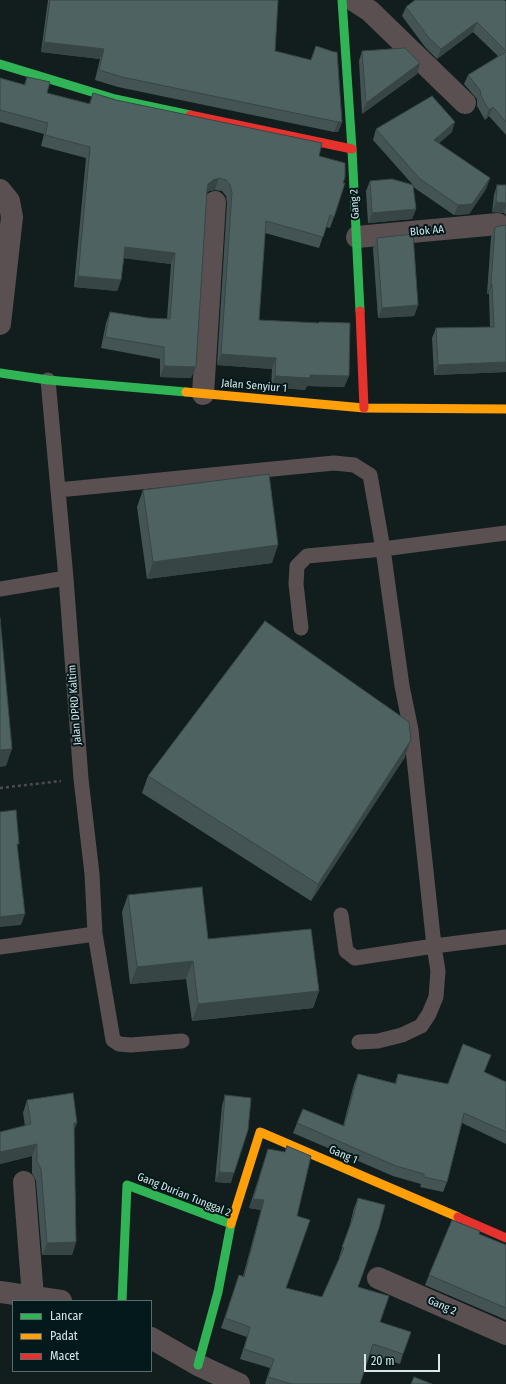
<!DOCTYPE html>
<style>
body{margin:0}
#map{position:relative;width:506px;height:1384px;overflow:hidden;background:#121e1e;font-family:"Fira Sans Condensed",sans-serif}
canvas{display:block}
.legend{position:absolute;left:12px;top:1300px;width:140px;height:72px;box-sizing:border-box;background:#03191b;border:1px solid #596b6d;margin:0;padding:5px 7px;list-style:none;font-size:12px;color:#dae7e8}
.legend li{display:flex;align-items:center;gap:8px;height:20px}
.legend b{width:20px;border:1px solid #596b6d}
.scale{position:absolute;left:364px;top:1354px;width:76px;height:18px;box-sizing:border-box;border:2px solid #dae7e8;border-top:0;padding-left:5px;font-size:12px;line-height:14px;white-space:nowrap;color:#dae7e8;-webkit-text-stroke:3px #03191b;paint-order:stroke}
</style>
<div id="map">
<canvas width="506" height="1384"></canvas>
<ul class="legend">
<li><b style="height:5px;background:#30b455"></b>Lancar</li>
<li><b style="height:5px;background:#ff9f0a"></b>Padat</li>
<li><b style="height:5px;background:#e5322d"></b>Macet</li>
</ul>
<div class="scale">20 m</div>
</div>
<script>
const ctx = document.querySelector('canvas').getContext('2d');
ctx.lineJoin = 'round';
function shape(rows) {
  const path = new Path2D();
  for (const r of rows) {
    path.moveTo(r[0], r[1]);
    for (let i = 2; i < r.length; i += 2) path.lineTo(r[i], r[i + 1]);
  }
  return path;
}
function stroke(path, color, width, dash) {
  ctx.strokeStyle = color;
  ctx.lineWidth = width;
  ctx.lineCap = dash ? 'butt' : 'round';
  ctx.setLineDash(dash || []);
  ctx.stroke(path);
}
function paint(path, color) {
  ctx.fillStyle = color;
  ctx.fill(path, 'evenodd');
}
function drawText(font, color, halo, rows, align = 'center') {
  ctx.font = font + ' "Fira Sans Condensed",sans-serif';
  ctx.lineWidth = 4;
  ctx.setLineDash([]);
  ctx.textBaseline = 'middle';
  ctx.strokeStyle = halo;
  ctx.fillStyle = color;
  for (const [text, x, y, turn = 0] of rows) {
    ctx.save();
    ctx.translate(x, y);
    ctx.rotate((+turn || 0) * Math.PI / 180);
    ctx.textAlign = isNaN(turn) ? turn : align;
    if (halo) ctx.strokeText(text, 0, 0);
    ctx.fillText(text, 0, 0);
    ctx.restore();
  }
}
stroke(shape([
 [0,788,61,781]
]), '#4f4c4e', 2.5, [3, 3]);
stroke(shape([
 [58,490,334,463,354,465,370,475,383,549,506,533],
 [0,589,66,578],
 [301,628,296,584,297,566,307,556,383,549,402,686,411,730,434,946,506,937],
 [341,915,346,951,355,958,434,946,438,971,436,997,429,1014,421,1026,402,1035,378,1041,359,1042],
 [95,934,113,1040,119,1044,131,1045,182,1041],
 [0,947,95,934,92,874,81,779,66,578,48,380]
]), '#5a5051', 15);
stroke(shape([
 [353,0,370,11,465,103],
 [0,190,9,201,12,217,0,324],
 [357,237,498,224],
 [203,394,215,202],
 [24,1182,33,1297],
 [378,1278,506,1334],
 [0,1292,61,1301],
 [151,1338,198,1365,239,1384]
]), '#5a5051', 22);
stroke(shape([
 [342,0,352,149,360,311],
 [0,64,115,99,190,115],
 [0,373,48,380,186,392],
 [122,1301,127,1185,231,1224,218,1292,198,1365]
]), '#30b455', 9);
stroke(shape([
 [186,392,364,408,506,409],
 [231,1224,260,1132,458,1217]
]), '#ff9f0a', 9);
stroke(shape([
 [190,115,352,149],
 [360,311,364,408],
 [458,1217,506,1238]
]), '#e5322d', 9);
paint(shape([
 [48,0,278,0,275,51,342,122,338,132,334,132,118,87,95,80,100,59,41,52],
 [506,2,506,135,489,116,485,120,477,106,477,99,464,84,468,75,498,56,473,32,437,59,425,47,402,16,406,7],
 [362,51,420,63,417,74,362,114,359,61],
 [27,77,47,93,89,104,93,93,116,100,319,156,334,217,330,228,326,227,319,248,265,233,259,320,349,376,344,387,307,386,305,390,271,387,272,369,217,365,227,203,226,196,222,191,215,190,209,191,206,194,191,378,160,377,160,359,101,348,106,323,110,312,148,318,167,319,171,264,124,258,121,280,117,291,74,287,86,158,41,146,44,134,0,122,0,78,24,85],
 [376,129,452,132,439,143,490,178,486,189,469,214,454,215,416,189,413,186,416,209,412,219,368,223,366,191,370,181,413,185,373,140],
 [497,185,506,185,506,215,504,213,492,212,494,195],
 [495,227,506,372,434,375,432,338,436,328,490,327,489,294,487,294,491,237],
 [377,238,418,305,414,316,378,318,373,248],
 [143,490,272,563,147,579,137,507],
 [405,757,311,901,142,793,148,776],
 [128,895,208,939,319,991,313,1008,192,1021,186,979,130,984,122,912],
 [485,1072,506,1082,506,1144,462,1123,447,1182,443,1192,420,1187,421,1184,393,1176,293,1133,297,1123,343,1126,354,1084,358,1074,395,1083,398,1074,448,1084],
 [225,1095,231,1183,215,1182,222,1106],
 [27,1100,77,1123,74,1130,76,1242,72,1255,42,1255,36,1181,32,1173,32,1156,0,1164,0,1132,25,1126,23,1113],
 [268,1149,297,1216,286,1288,322,1297,340,1258,339,1257,349,1228,354,1208,358,1198,358,1287,380,1322,403,1354,400,1364,370,1354,360,1384,265,1384,270,1368,240,1359,247,1337,221,1328,239,1275,243,1276,261,1210,249,1208],
 [479,1234,506,1245,506,1320,425,1285,429,1275]
]), '#445454');
paint(shape([
 [477,22,473,32,437,59,441,49],
 [44,42,104,49,100,59,41,52],
 [420,63,417,74,362,114,366,103],
 [493,107,489,116,485,120,489,110],
 [338,122,342,122,338,132,334,132],
 [455,122,452,132,430,151,434,140],
 [219,178,215,190,209,191,204,195,208,184,213,180],
 [490,178,486,189,469,214,454,215,458,205],
 [496,202,506,203,506,206,504,213,492,212],
 [416,209,412,219,368,223,372,213],
 [125,247,175,253,171,264,121,258],
 [78,276,121,280,117,291,74,287],
 [491,284,492,284,489,294,487,294],
 [418,305,414,316,378,318,382,308],
 [221,354,276,358,272,369,217,365],
 [506,362,506,372,434,375,438,365],
 [164,366,196,367,191,378,160,377],
 [310,375,349,376,344,387,307,386,305,390,271,387,275,376],
 [278,545,272,563,147,579,153,562],
 [411,740,405,757,311,901,318,884],
 [12,749,6,766,0,767,0,750],
 [25,914,21,925,0,927,0,917],
 [193,961,186,979,130,984,137,967],
 [319,991,313,1008,192,1021,198,1004],
 [74,1123,77,1123,72,1135],
 [37,1144,32,1156,0,1164,0,1152],
 [219,1172,234,1173,231,1183,215,1182],
 [253,1199,264,1200,261,1210,249,1208],
 [76,1242,72,1255,42,1255,47,1243]
]), '#374545');
const building = shape([
 [50,0,278,0,275,51,311,60,316,46,334,52,337,52,342,122,338,122,122,77,99,70,104,49,44,42,50,0],
 [415,0,504,0,506,2,506,51,477,22,441,49,429,38,406,7,415,0],
 [405,48,420,63,366,103,362,51,405,48],
 [506,52,506,122,493,107,489,110,481,96,480,90,468,75,506,52],
 [27,77,50,82,47,93,90,104,93,93,116,100,322,143,319,156,345,163,345,177,343,183,345,183,334,217,330,215,323,237,266,221,259,320,319,323,319,322,350,323,349,376,310,375,310,378,275,376,276,358,221,354,232,192,230,185,226,180,219,178,213,180,208,184,207,190,196,367,164,366,164,347,105,337,110,312,148,318,170,319,175,253,125,247,121,280,78,276,90,147,45,135,48,123,0,110,0,78,25,85,27,77],
 [432,96,455,122,434,140,490,178,472,204,458,205,420,179,376,129,432,96],
 [392,179,413,185,416,209,372,213,370,181,392,179],
 [497,185,506,185,506,203,496,202,497,185],
 [506,225,506,362,438,365,436,328,494,327,492,284,491,284,495,227,506,225],
 [413,234,418,305,382,308,377,238,413,234],
 [269,474,278,545,153,562,143,490,269,474],
 [0,618,12,749,0,750,0,618],
 [265,621,409,722,411,740,318,884,148,776,265,621],
 [16,810,19,844,17,844,25,914,0,917,0,812,16,810],
 [202,887,208,939,311,929,319,991,198,1004,193,961,137,967,128,895,202,887],
 [463,1044,491,1055,484,1072,506,1082,506,1132,464,1113,447,1182,424,1177,424,1174,396,1166,297,1123,303,1109,344,1126,358,1074,396,1084,398,1074,448,1084,463,1044],
 [73,1093,77,1123,74,1123,76,1242,47,1243,41,1169,37,1161,37,1144,0,1152,0,1132,31,1124,27,1100,73,1093],
 [225,1095,251,1098,248,1130,234,1173,219,1172,225,1095],
 [287,1146,311,1156,297,1216,310,1220,286,1288,322,1297,344,1248,342,1247,353,1218,358,1198,385,1205,379,1228,358,1287,389,1296,380,1322,411,1332,403,1354,373,1344,360,1384,292,1384,268,1377,274,1359,244,1349,250,1327,225,1318,239,1275,244,1277,264,1200,253,1199,268,1149,285,1152,287,1146],
 [452,1220,480,1231,479,1234,506,1245,506,1308,429,1275,452,1220],
 [414,1377,432,1384,411,1384,414,1377]
]);
paint(building, '#4f6262');
stroke(building, '#374545', 1);
drawText('11px', '#dae7e8', '#03191b', [
 ["Gang 2",355,204,-93],
 ["Blok AA",427,231,-5],
 ["Jalan Senyiur 1",254,386,5],
 ["Jalan DPRD Kaltim",75,705,-94],
 ["Gang 1",343,1155,23],
 ["Gang Durian Tunggal 2",184,1195,22],
 ["Gang 2",442,1306,24]
]);
</script>
